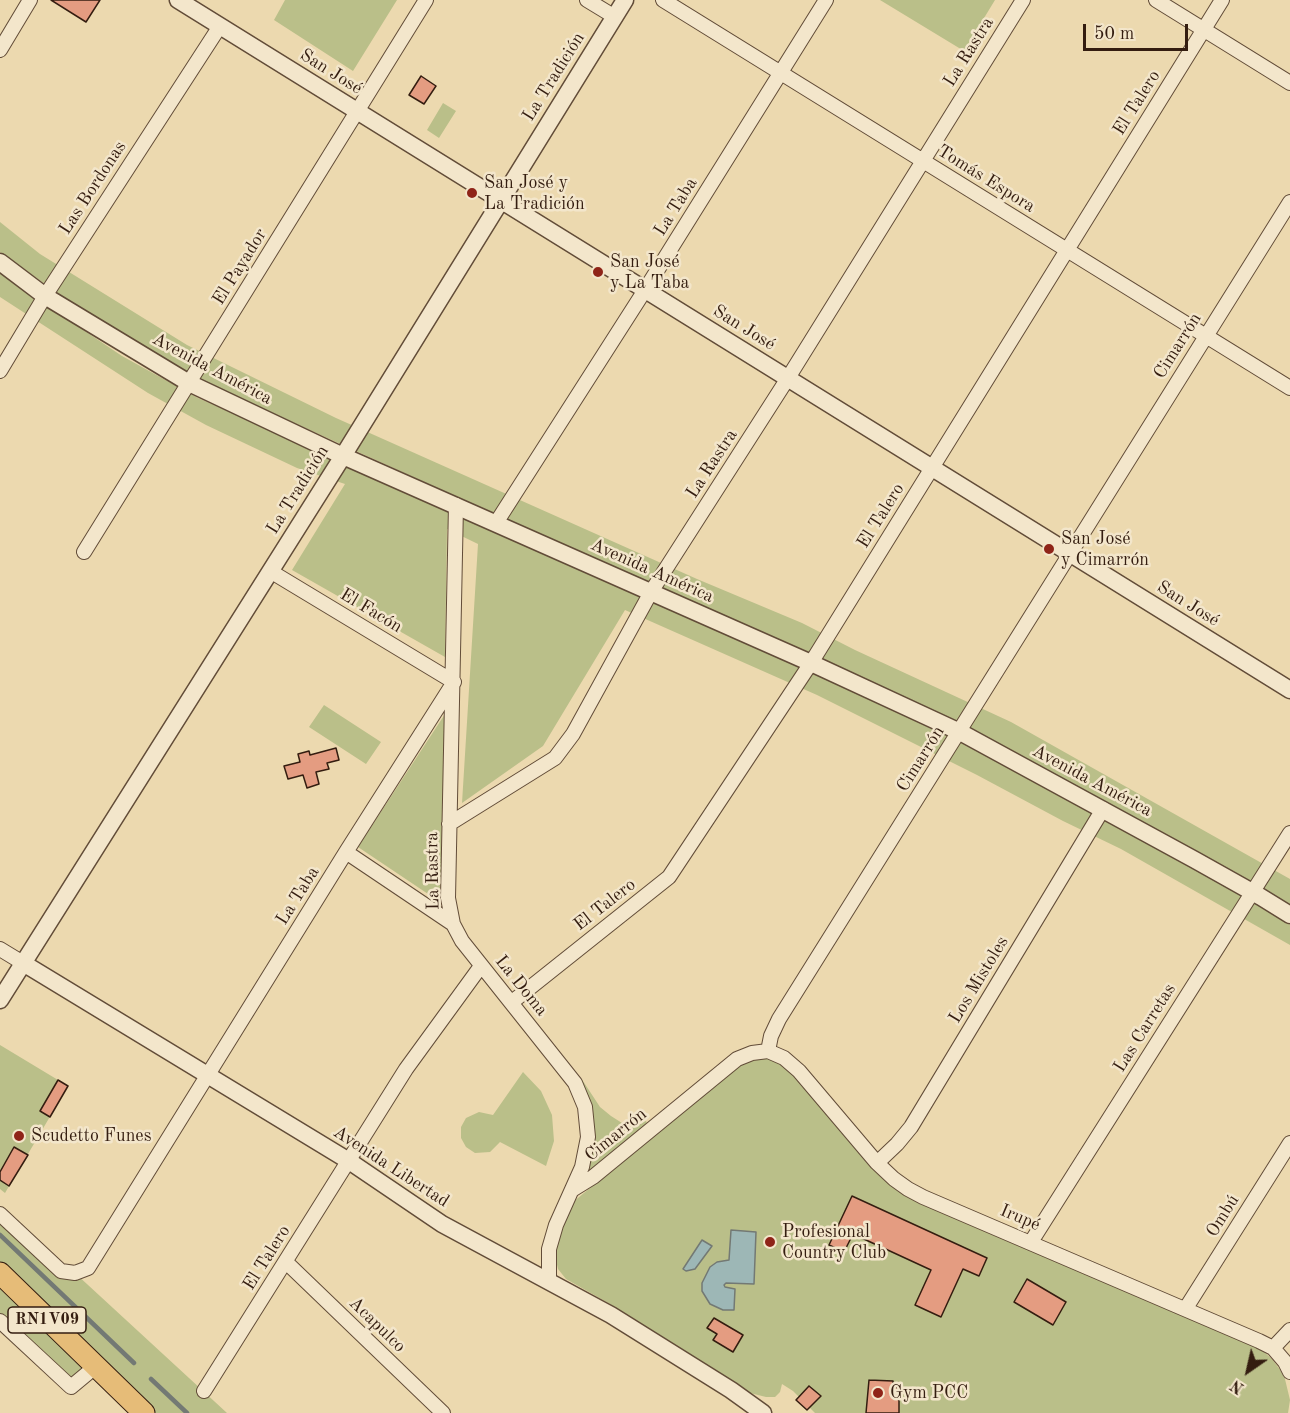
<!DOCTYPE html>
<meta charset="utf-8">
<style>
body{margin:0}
#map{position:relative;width:1290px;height:1413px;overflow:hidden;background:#ecd9af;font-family:"Old Standard TT",serif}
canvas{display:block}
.north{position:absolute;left:1218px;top:1341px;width:60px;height:60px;-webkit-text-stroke:4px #f3e6cb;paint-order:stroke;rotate:214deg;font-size:16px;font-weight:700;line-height:24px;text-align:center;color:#341d10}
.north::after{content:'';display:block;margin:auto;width:21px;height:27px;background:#341d10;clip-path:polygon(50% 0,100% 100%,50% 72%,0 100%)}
.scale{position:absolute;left:1083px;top:24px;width:105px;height:27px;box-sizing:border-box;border:3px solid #341d10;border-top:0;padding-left:8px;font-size:18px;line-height:21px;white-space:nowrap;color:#341d10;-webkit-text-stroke:4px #f3e6cb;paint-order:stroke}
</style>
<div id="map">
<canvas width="1290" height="1413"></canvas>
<div class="north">N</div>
<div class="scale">50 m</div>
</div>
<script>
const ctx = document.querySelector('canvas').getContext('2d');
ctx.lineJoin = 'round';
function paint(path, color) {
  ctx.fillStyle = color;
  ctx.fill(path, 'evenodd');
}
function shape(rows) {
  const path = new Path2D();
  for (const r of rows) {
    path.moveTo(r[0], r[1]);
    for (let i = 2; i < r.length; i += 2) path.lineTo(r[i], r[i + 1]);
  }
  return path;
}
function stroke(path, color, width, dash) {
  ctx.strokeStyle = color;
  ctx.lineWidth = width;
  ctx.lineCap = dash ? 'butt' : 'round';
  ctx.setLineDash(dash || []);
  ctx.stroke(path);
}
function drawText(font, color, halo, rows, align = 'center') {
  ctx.font = font + ' "Old Standard TT",serif';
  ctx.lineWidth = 5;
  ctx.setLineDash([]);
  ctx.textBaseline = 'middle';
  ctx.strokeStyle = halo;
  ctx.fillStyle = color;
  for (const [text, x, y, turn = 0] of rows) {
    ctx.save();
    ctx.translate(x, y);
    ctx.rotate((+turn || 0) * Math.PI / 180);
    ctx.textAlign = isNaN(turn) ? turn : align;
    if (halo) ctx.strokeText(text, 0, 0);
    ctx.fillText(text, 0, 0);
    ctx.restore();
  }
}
paint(shape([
 [285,0,397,0,353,71,274,20],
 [880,0,995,0,964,51],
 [443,103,456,111,439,138,427,130],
 [0,222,40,254,187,345,336,418,697,579,802,623,855,650,1011,722,1290,879,1290,907,666,592,213,386,179,367,62,296,0,252],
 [0,272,15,284,122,356,198,398,884,703,1047,786,1223,883,1290,925,1290,945,1121,849,1063,821,977,775,817,695,625,610,543,746,462,803,478,544,447,529,445,657,292,570,345,484,297,468,206,425,148,393,0,297],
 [324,705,381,742,366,764,309,727],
 [445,714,440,902,358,847],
 [0,1045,68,1086,5,1193,0,1189],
 [766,1058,783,1064,799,1078,877,1173,888,1183,1257,1346,1272,1359,1284,1375,1290,1400,1288,1413,815,1413,793,1391,782,1384,780,1392,775,1397,766,1397,750,1393,610,1304,566,1279,558,1269,554,1252,556,1239,573,1202,737,1067,748,1062],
 [523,1072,541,1091,552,1115,554,1141,546,1166,500,1142,490,1152,475,1153,466,1147,461,1138,461,1127,466,1118,479,1112,493,1115],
 [581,1078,600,1107,611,1116,622,1123,635,1124,646,1121,648,1126,610,1154,587,1175,584,1172,592,1143,594,1123,590,1103],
 [0,1214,50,1262,75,1273,227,1413,144,1413,95,1367,71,1387,0,1321]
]), '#babf89');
const water = shape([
 [731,1230,756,1232,754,1284,726,1283,724,1285,725,1287,735,1289,734,1310,723,1310,710,1304,702,1291,702,1283,710,1267,717,1262,729,1260,731,1230],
 [702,1240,712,1246,695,1269,686,1271,683,1269,702,1240]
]);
paint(water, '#9db7b6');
stroke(water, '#737974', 1.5);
stroke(shape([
 [0,1235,134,1363],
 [151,1379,187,1413]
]), '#737974', 4.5);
const building = shape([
 [51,0,100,0,86,22,51,0],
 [421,76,436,86,424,104,409,95,421,76],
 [336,748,339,760,327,763,329,769,316,772,319,784,307,788,303,775,288,779,284,766,300,762,298,754,309,751,310,755,336,748],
 [58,1080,68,1086,50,1117,40,1111,58,1080],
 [14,1147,28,1155,9,1186,0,1180,0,1172,14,1147],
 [852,1196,987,1258,979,1276,963,1269,941,1317,915,1305,931,1270,853,1234,844,1252,829,1245,852,1196],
 [1027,1279,1066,1302,1053,1325,1014,1302,1027,1279],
 [714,1318,743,1335,733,1352,713,1340,717,1334,707,1328,714,1318],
 [869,1380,893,1381,893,1387,899,1388,899,1413,866,1413,869,1380],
 [809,1386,821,1396,807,1410,796,1400,809,1386]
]);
paint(building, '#e49c81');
stroke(building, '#341d10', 1.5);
const minor = shape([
 [587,0,615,17],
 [663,0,1290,388],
 [1156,0,1290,83],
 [0,50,30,0],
 [0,371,45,296,220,26],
 [496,523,645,290,826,0],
 [84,552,426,0],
 [270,571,454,682],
 [449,824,555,758,573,734,651,592,788,378,1023,0],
 [346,852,453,924,462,941,575,1083,585,1107,588,1137,582,1167,556,1225,549,1249,549,1280],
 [453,924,448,898,456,505],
 [0,949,23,963],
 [512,1002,669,877,811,663,1222,0],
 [768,1051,771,1036,779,1019,1290,202],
 [768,1051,784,1058,799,1071,877,1163,894,1179,908,1189,923,1197,1259,1341,1273,1348,1285,1362,1290,1372],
 [877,1163,897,1144,911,1127,1103,809],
 [572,1190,593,1177,737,1059,752,1053,768,1051],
 [0,1214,61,1271,75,1273,88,1268,346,852,454,682],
 [1031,1242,1290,833],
 [286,1262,443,1413],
 [1186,1308,1290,1143],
 [0,1321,71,1387,95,1367],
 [1273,1348,1290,1330],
 [204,1391,406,1069,481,966]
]);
const tertiary = shape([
 [178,0,1290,690],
 [0,262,45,296,189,383,343,456,811,663,960,732,1195,860,1261,897,1290,915],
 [23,963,349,1161,442,1224,611,1315,731,1390,763,1413],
 [0,1000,343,456,625,0]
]);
const primary = shape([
 [0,1273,144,1413]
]);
stroke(minor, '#624c38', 16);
stroke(tertiary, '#624c38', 19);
stroke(primary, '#341d10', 23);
stroke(minor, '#f3e6cb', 14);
stroke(tertiary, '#f3e6cb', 16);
stroke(primary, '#e6bc78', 21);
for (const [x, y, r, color] of [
 [472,193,6,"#8f2418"],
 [598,272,6,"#8f2418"],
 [1049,549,6,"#8f2418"],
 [19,1136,6,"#8f2418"],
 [770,1242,6,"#8f2418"],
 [878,1393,6,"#8f2418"]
]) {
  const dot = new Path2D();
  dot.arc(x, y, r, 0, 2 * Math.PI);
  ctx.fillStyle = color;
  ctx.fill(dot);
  stroke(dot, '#f3e6cb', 2);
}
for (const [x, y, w] of [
 [47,1320,78]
]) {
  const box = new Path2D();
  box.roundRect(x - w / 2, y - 13, w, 26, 4.5);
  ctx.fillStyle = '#f3e6cb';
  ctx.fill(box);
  stroke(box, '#341d10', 1.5);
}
drawText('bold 16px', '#341d10', null, [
 ["RN1V09",47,1320]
]);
drawText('18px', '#341d10', '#f3e6cb', [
 ["La Rastra",969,52,-58],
 ["San José",331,72,32],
 ["La Tradición",554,77,-58],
 ["El Talero",1137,103,-58],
 ["Tomás Espora",986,179,32],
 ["Las Bordonas",93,188,-57],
 ["La Taba",676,207,-58],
 ["El Payador",240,267,-58],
 ["San José",744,328,32],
 ["Cimarrón",1178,346,-58],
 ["Avenida América",212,369,28],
 ["La Rastra",712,464,-57],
 ["La Tradición",298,490,-58],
 ["El Talero",881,516,-58],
 ["Avenida América",652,571,24],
 ["San José",1188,604,32],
 ["El Facón",371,611,31],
 ["Cimarrón",921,759,-58],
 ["Avenida América",1092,781,28],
 ["La Rastra",433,871,-91],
 ["La Taba",298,896,-58],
 ["El Talero",605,905,-38],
 ["Los Mistoles",979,980,-59],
 ["La Doma",521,986,51],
 ["Las Carretas",1145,1028,-58],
 ["Cimarrón",616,1135,-39],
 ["Avenida Libertad",391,1167,33],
 ["Ombú",1223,1216,-58],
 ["Irupé",1020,1218,23],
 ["El Talero",267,1258,-58],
 ["Acapulco",377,1325,44]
]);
drawText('18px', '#341d10', '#f3e6cb', [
 ["San José y",484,183],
 ["La Tradición",484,204],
 ["San José",610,262],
 ["y La Taba",610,283],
 ["San José",1061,539],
 ["y Cimarrón",1061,560],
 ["Scudetto Funes",31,1136],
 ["Profesional",782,1232],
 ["Country Club",782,1253],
 ["Gym PCC",890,1393]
], 'left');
</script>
